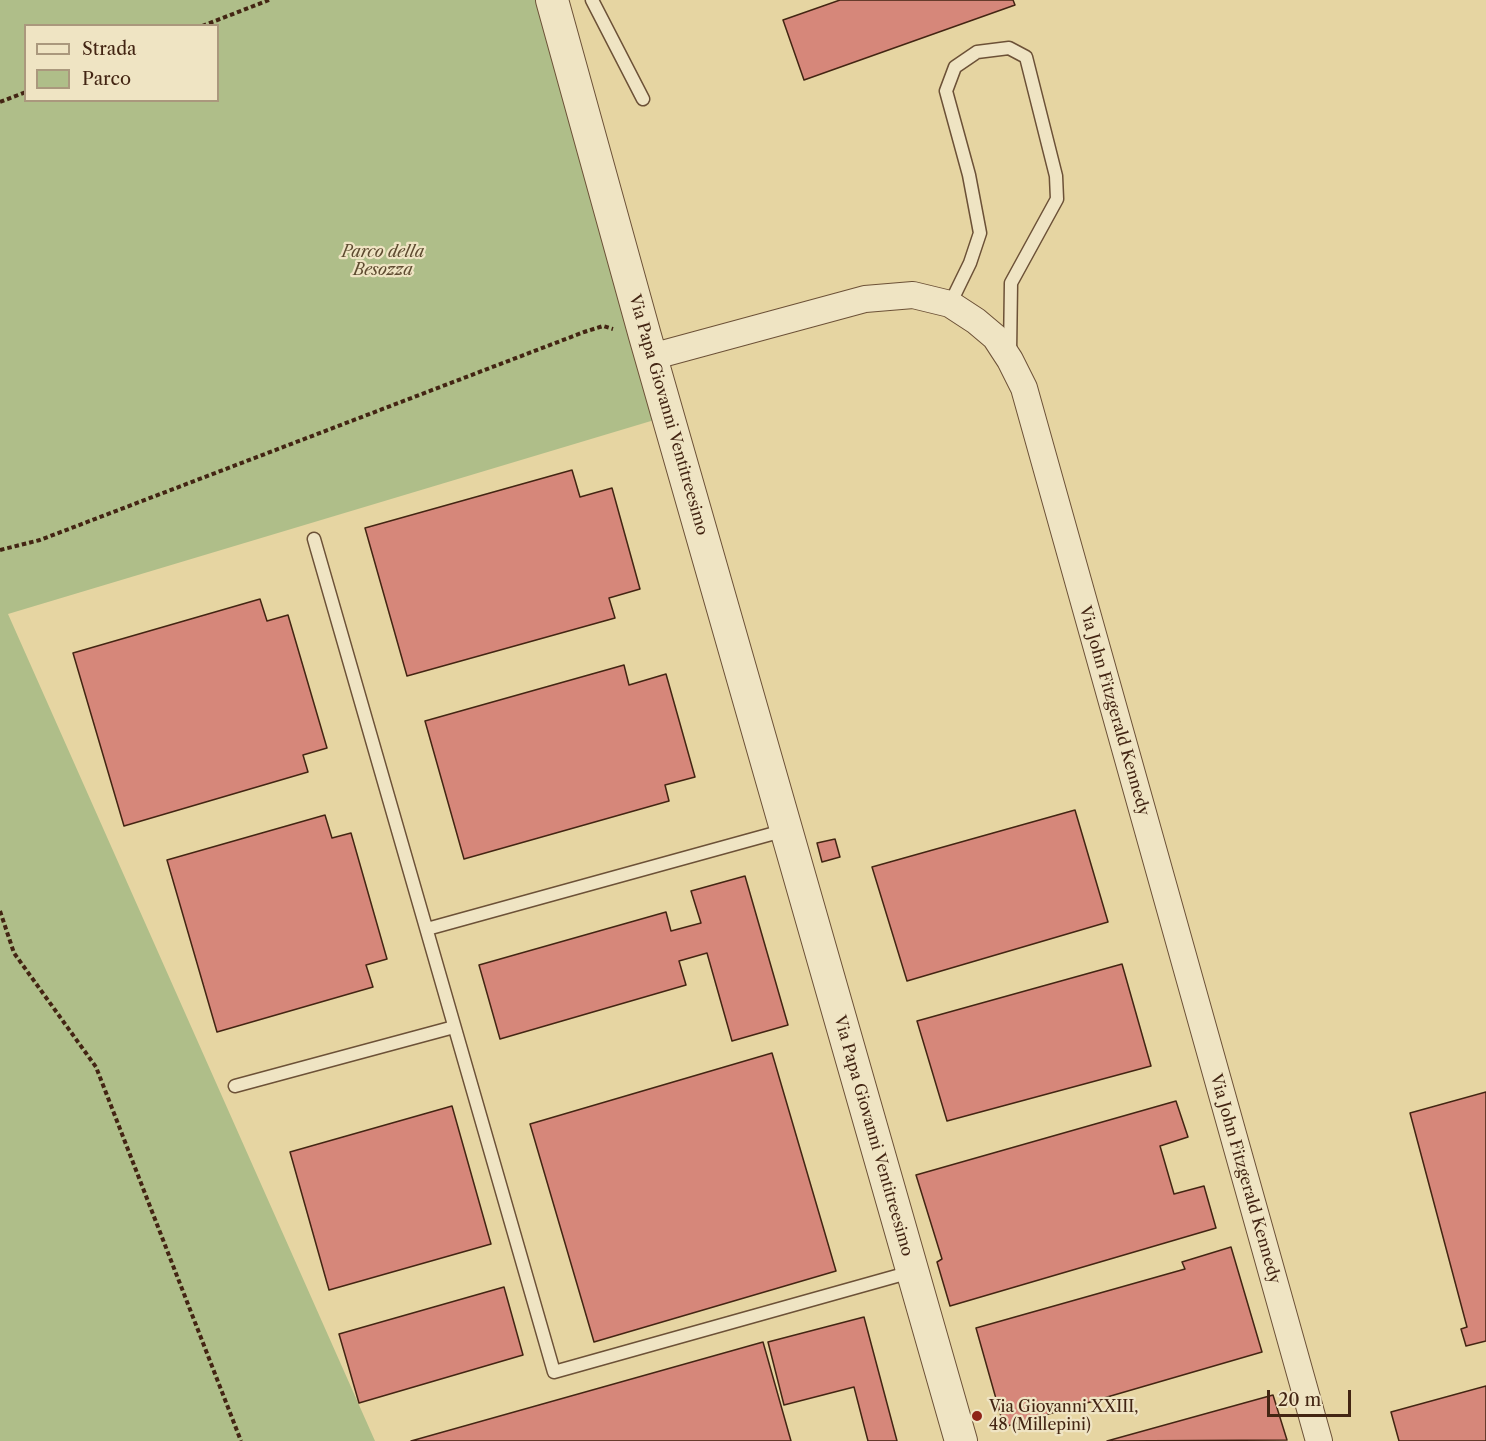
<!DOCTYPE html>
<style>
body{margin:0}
#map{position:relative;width:1486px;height:1441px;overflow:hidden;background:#e6d5a2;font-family:"Libre Caslon Text",serif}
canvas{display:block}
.legend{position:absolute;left:24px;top:24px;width:195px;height:78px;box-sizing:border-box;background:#efe4c3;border:2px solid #aa987d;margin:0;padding:8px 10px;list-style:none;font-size:18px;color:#432513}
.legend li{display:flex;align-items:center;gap:12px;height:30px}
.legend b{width:30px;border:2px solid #aa987d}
.scale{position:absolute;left:1267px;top:1390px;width:84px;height:27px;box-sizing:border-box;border:3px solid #432513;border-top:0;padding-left:8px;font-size:18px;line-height:21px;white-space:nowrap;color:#432513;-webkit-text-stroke:4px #efe4c3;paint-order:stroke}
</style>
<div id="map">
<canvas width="1486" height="1441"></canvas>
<ul class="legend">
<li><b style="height:8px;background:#efe4c3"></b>Strada</li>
<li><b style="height:16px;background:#afbe89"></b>Parco</li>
</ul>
<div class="scale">20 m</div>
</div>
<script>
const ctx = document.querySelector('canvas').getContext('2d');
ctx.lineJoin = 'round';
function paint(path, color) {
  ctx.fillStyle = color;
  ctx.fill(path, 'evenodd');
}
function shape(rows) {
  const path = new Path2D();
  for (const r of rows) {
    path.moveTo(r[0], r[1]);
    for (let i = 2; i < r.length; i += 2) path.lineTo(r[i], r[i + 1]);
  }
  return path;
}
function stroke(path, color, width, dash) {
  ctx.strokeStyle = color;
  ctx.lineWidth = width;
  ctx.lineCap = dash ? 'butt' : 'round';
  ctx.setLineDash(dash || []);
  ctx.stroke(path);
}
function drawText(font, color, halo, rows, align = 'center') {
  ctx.font = font + ' "Libre Caslon Text",serif';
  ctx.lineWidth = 4.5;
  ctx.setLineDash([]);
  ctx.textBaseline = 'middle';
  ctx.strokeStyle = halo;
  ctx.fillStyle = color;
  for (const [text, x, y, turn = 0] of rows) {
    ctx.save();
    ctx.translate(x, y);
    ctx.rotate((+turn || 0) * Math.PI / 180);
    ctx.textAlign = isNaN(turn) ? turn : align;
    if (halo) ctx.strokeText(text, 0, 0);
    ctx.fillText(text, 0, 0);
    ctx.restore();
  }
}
paint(shape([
 [0,0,546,0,671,415,8,614,375,1441,0,1441],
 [26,26,218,26,218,100,26,100]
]), '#afbe89');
const building = shape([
 [840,0,1013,0,1015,5,804,80,783,20,840,0],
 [572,470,580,497,612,488,640,589,609,598,615,618,407,676,365,528,572,470],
 [260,599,267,621,288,615,327,748,303,755,308,772,124,826,73,653,260,599],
 [624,665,629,685,666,674,695,777,665,785,669,801,464,859,425,721,624,665],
 [1075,810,1108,922,907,981,872,867,1075,810],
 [325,815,332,838,351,833,387,959,366,965,373,987,217,1032,167,860,325,815],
 [835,839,840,857,822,862,817,843,835,839],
 [745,876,788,1025,732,1041,707,953,679,961,686,985,500,1039,479,965,666,912,671,931,701,923,691,891,745,876],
 [1122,964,1151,1066,947,1121,917,1021,1122,964],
 [772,1053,836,1271,594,1342,530,1124,772,1053],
 [1486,1092,1486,1341,1466,1346,1461,1329,1467,1327,1410,1113,1486,1092],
 [1176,1101,1188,1137,1160,1146,1174,1194,1204,1186,1216,1228,950,1306,937,1262,942,1259,916,1175,1176,1101],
 [452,1106,491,1244,329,1290,290,1152,452,1106],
 [1231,1247,1262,1352,1004,1427,976,1328,1185,1269,1182,1262,1231,1247],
 [504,1287,523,1355,359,1403,339,1334,504,1287],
 [864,1317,897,1441,868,1441,854,1387,784,1405,768,1342,864,1317],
 [763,1342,791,1441,411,1441,763,1342],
 [1486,1386,1486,1441,1399,1441,1391,1412,1486,1386],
 [1273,1395,1287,1440,1107,1441,1273,1395]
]);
paint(building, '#d6877a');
stroke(building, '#432513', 1.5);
const service = shape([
 [592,0,643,99],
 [950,304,970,263,980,233,969,175,946,91,955,67,977,52,1009,48,1026,57,1056,176,1057,199,1011,283,1010,353],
 [314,539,554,1372,911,1272],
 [427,929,786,830],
 [235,1086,454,1027]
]);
const minor = shape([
 [651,357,865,299,913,295,950,304,976,321,995,337,1010,360,1024,388,1319,1441]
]);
const tertiary = shape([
 [552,0,645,336,961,1441]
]);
stroke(service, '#6c5137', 15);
stroke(minor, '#6c5137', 28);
stroke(tertiary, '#6c5137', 34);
stroke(shape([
 [202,26,269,0],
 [0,102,26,92],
 [0,550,40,540,584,332,603,326,613,329],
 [0,911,14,953,96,1067,241,1441]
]), '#432513', 4, [4.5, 3]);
stroke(service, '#efe4c3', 12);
stroke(minor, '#efe4c3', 26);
stroke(tertiary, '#efe4c3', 32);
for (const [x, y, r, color] of [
 [977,1416,6,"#8f2418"]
]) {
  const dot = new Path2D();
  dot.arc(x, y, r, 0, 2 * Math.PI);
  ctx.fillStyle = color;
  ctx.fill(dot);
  stroke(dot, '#efe4c3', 2);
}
drawText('italic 16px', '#5e4b30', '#efe4c3', [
 ["Parco della",383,252],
 ["Besozza",383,270]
]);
drawText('16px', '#432513', '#efe4c3', [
 ["Via Papa Giovanni Ventitreesimo",668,415,74],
 ["Via John Fitzgerald Kennedy",1114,711,74],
 ["Via Papa Giovanni Ventitreesimo",873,1136,74],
 ["Via John Fitzgerald Kennedy",1245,1179,74]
]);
drawText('16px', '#432513', '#efe4c3', [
 ["Via Giovanni XXIII,",989,1407],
 ["48 (Millepini)",989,1425]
], 'left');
</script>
